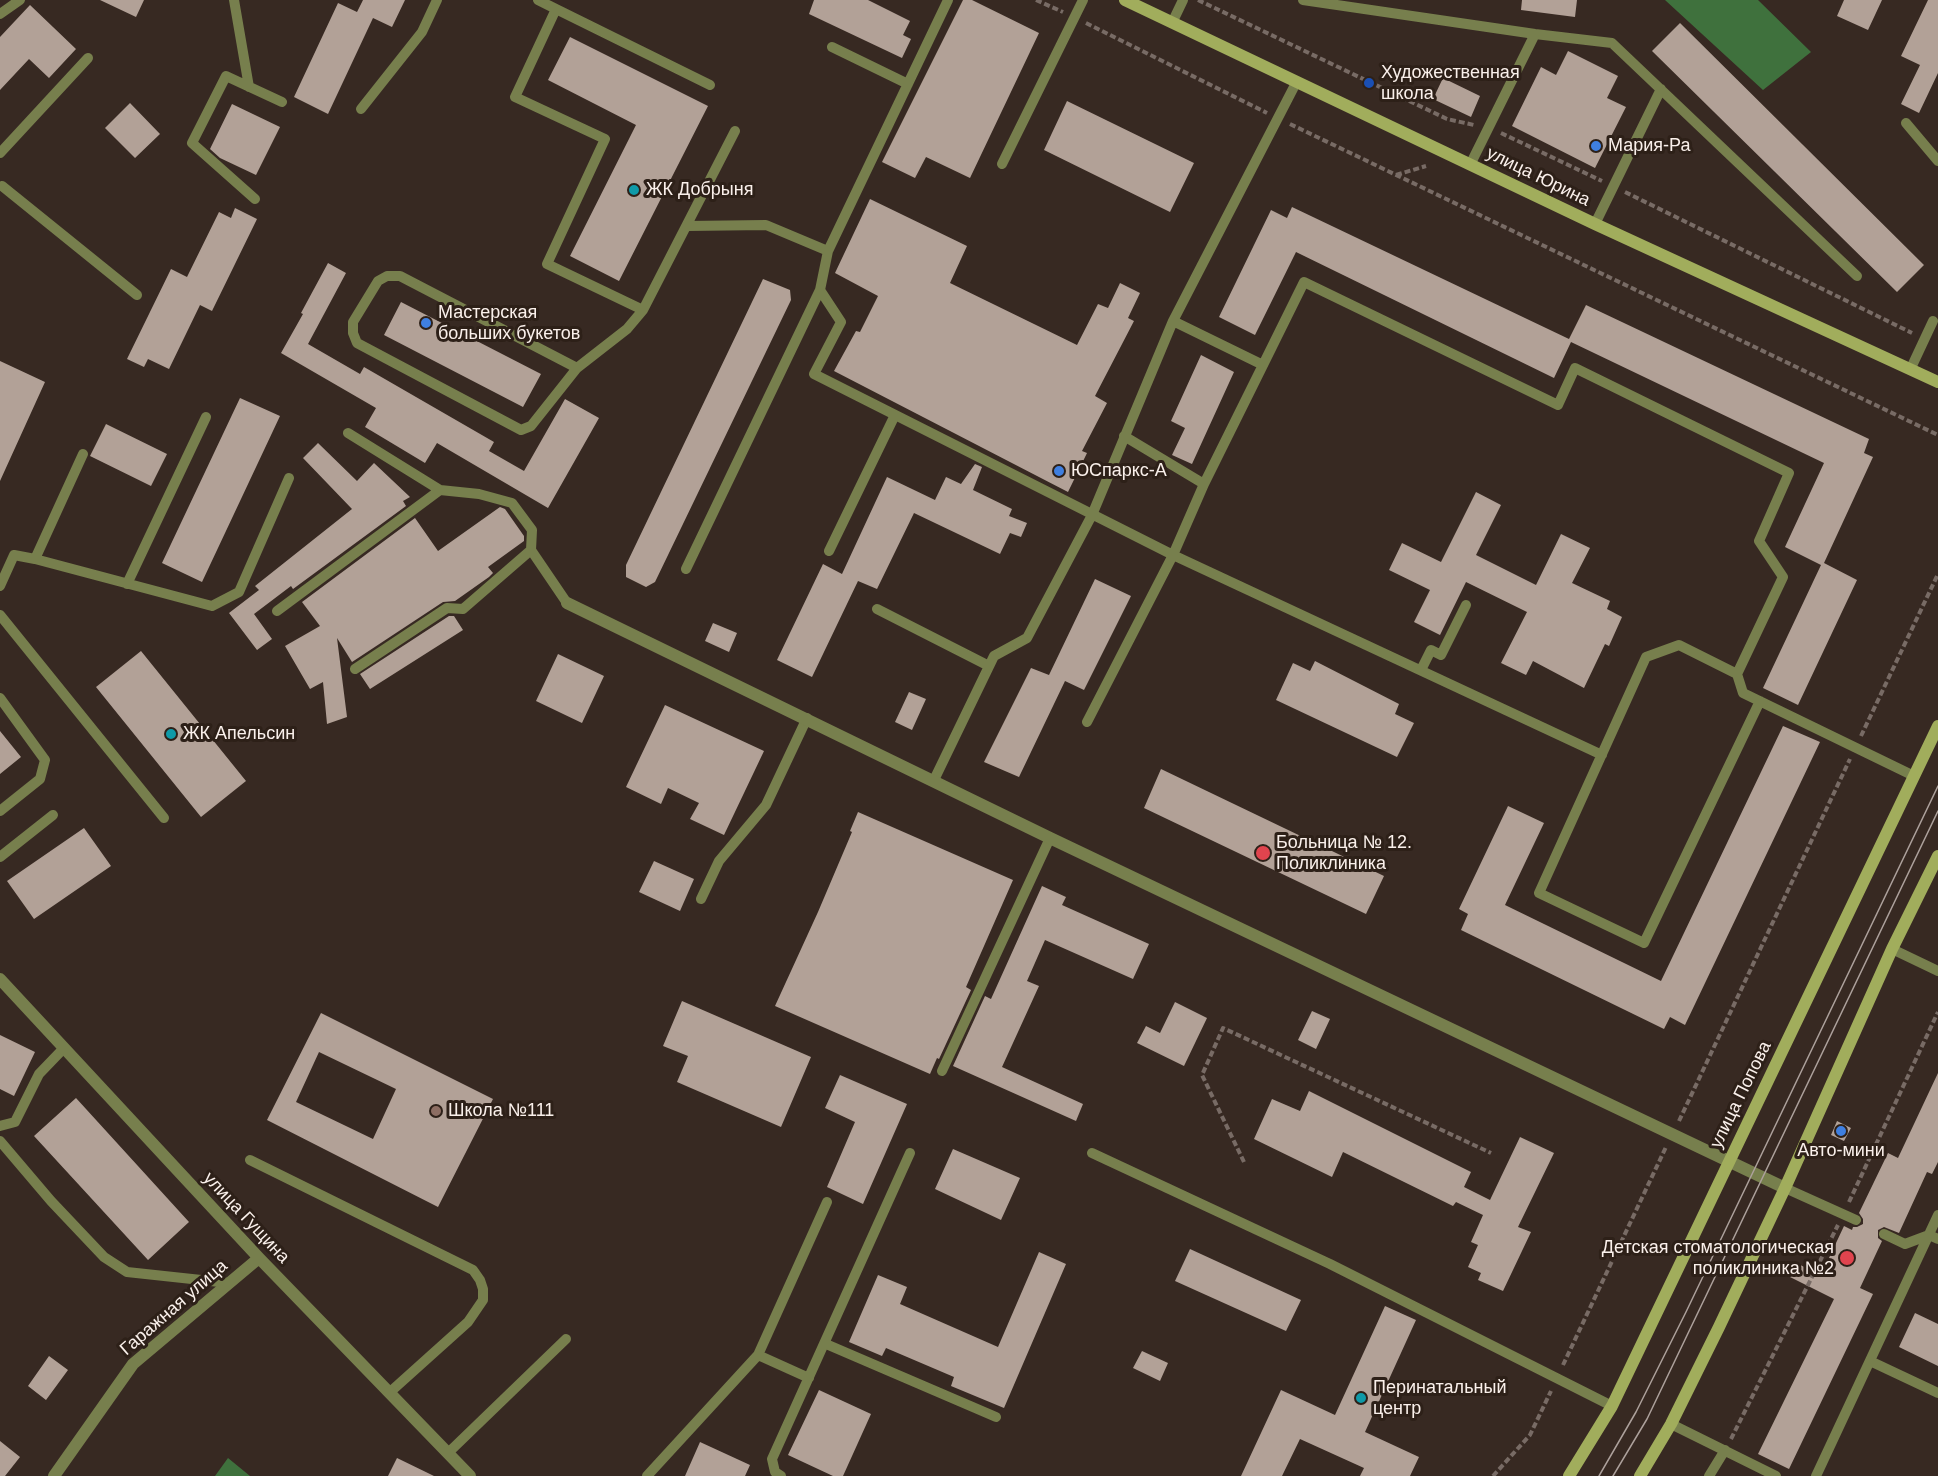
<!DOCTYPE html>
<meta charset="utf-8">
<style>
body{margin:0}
canvas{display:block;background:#372922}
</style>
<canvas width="1938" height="1476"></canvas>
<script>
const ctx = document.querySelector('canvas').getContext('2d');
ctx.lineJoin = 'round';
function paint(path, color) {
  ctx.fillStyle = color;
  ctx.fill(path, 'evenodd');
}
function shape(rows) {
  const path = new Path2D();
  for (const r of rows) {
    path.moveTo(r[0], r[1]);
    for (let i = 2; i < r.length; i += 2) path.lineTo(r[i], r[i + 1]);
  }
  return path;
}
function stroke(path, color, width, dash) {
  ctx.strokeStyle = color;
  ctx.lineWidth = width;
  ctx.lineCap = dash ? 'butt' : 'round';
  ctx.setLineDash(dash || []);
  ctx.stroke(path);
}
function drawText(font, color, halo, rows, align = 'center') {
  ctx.font = font + ' Arial,sans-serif';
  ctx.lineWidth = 6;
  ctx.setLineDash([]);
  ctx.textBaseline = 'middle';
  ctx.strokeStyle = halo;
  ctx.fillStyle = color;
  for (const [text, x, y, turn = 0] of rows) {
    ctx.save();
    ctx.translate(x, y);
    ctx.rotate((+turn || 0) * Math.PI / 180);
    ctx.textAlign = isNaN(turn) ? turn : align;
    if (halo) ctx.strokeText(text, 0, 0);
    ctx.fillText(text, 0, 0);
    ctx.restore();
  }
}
paint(shape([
 [1665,0,1758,0,1811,52,1763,90],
 [228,1458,250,1476,215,1476]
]), '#3f713d');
paint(shape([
 [100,0,144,0,136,17],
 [363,0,405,0,392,27,373,18,328,114,294,97,338,3,357,12],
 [814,0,868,0,910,21,903,35,911,39,902,58,809,14],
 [963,0,972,0,1039,33,970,178,926,157,915,178,882,162],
 [1522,0,1577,0,1575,17,1521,10],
 [1844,0,1882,0,1868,30,1837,16],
 [1928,0,1938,0,1938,73,1919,113,1901,104,1920,65,1901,56],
 [30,5,76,49,49,78,29,59,0,90,0,37],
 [1680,23,1924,265,1897,292,1652,51],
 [570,37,708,106,619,281,570,256,636,125,548,80],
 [1568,51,1618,76,1607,98,1626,107,1595,168,1512,126,1541,67,1556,75],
 [1443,78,1480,96,1471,117,1433,99],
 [1067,101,1194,163,1170,212,1044,150],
 [130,103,160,134,135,158,105,128],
 [232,104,280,127,256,175,220,158,210,149],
 [870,199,967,246,950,283,1077,345,1098,304,1108,308,1120,283,1140,293,1128,318,1134,321,1095,396,1107,403,1082,451,1087,453,1068,492,834,371,856,331,860,332,878,296,835,273],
 [1292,207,1569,339,1586,305,1869,439,1864,453,1873,457,1824,563,1857,580,1798,705,1763,688,1821,565,1785,547,1824,463,1571,342,1554,378,1296,252,1255,335,1219,317,1271,210,1287,218],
 [235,208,257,219,212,311,200,305,169,369,148,359,144,367,127,359,171,269,187,277,219,212,231,218],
 [328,263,346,273,308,344,360,374,364,367,494,442,489,451,524,471,565,399,599,418,548,508,437,443,425,463,365,427,376,408,281,353,303,314,301,313],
 [763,279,790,290,791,300,655,582,646,587,626,577,626,565],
 [401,302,541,374,523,407,384,335],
 [1201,355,1234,372,1192,464,1172,455,1185,428,1171,421],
 [0,361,45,382,0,481],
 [240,398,280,416,202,582,162,563],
 [106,424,167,454,151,486,90,456],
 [318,443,357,481,374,463,410,497,403,501,406,506,293,589,291,586,254,614,272,639,257,650,229,613,259,590,255,586,352,509,303,458],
 [975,464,982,467,973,490,1012,509,1009,516,1027,523,1021,537,1010,533,1000,554,914,513,877,589,858,581,812,677,777,660,823,564,842,574,887,477,935,500,946,477,961,484],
 [1476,492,1501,505,1476,555,1536,585,1561,534,1590,548,1572,583,1610,601,1607,609,1622,617,1609,646,1605,644,1584,688,1533,661,1526,675,1501,663,1527,612,1466,582,1440,635,1414,622,1430,590,1389,570,1402,543,1441,562],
 [500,507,505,509,524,536,524,541,488,567,493,573,489,577,455,601,443,602,352,662,337,638,347,717,327,724,323,682,310,689,285,646,320,626,302,602,415,518,438,551],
 [1095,579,1131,596,1084,690,1065,681,1019,777,984,762,1031,668,1049,675],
 [449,616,454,616,463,630,370,689,360,674],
 [713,623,737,633,729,652,705,641],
 [141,651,246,781,201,817,96,687],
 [558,654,604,676,582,723,536,701],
 [1315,661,1399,704,1395,714,1414,723,1397,757,1276,700,1293,663,1310,671],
 [909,692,926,699,912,730,895,722],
 [665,705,764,751,724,835,690,819,699,803,668,788,661,804,626,787],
 [1783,726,1820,742,1685,1025,1670,1017,1664,1029,1461,930,1468,914,1459,909,1508,806,1544,823,1505,905,1661,981],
 [0,731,21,757,0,774],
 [1161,769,1384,876,1366,914,1144,808],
 [858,812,1013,880,966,987,971,990,939,1059,937,1058,930,1074,775,1006,818,912,852,832,850,831],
 [84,828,111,866,34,919,7,881],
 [654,861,694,879,680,911,639,892],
 [1042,886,1066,897,1062,905,1149,944,1133,979,1045,940,1027,981,1039,986,1002,1067,1083,1104,1076,1121,953,1066,985,996,991,999],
 [682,1001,811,1057,781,1127,677,1082,688,1056,663,1046],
 [1175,1002,1207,1018,1184,1066,1137,1043,1146,1026,1160,1033],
 [1312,1011,1330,1019,1316,1049,1298,1040],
 [321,1013,493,1099,438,1207,267,1120],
 [319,1052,396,1089,373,1139,296,1102],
 [0,1035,35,1052,14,1096,0,1089],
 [1938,1073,1938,1162,1932,1174,1927,1172,1899,1233,1884,1227,1878,1230,1878,1238,1882,1241,1860,1288,1873,1294,1789,1469,1758,1454,1834,1299,1788,1276,1794,1262,1821,1275,1844,1226,1852,1230,1853,1227,1857,1227,1863,1224,1863,1219,1859,1213,1888,1153,1898,1158],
 [840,1075,907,1104,863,1204,827,1187,855,1122,825,1108],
 [1309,1091,1471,1172,1464,1187,1490,1200,1520,1137,1554,1153,1518,1227,1531,1232,1503,1291,1478,1280,1481,1273,1468,1267,1478,1245,1471,1242,1483,1215,1456,1202,1453,1206,1343,1152,1332,1177,1254,1139,1272,1099,1300,1111],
 [76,1098,189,1222,148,1260,34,1136],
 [1837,1121,1851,1128,1844,1141,1831,1135],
 [953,1149,1020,1178,1001,1220,935,1189],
 [1190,1249,1301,1300,1286,1331,1175,1281],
 [1039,1252,1066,1264,1004,1408,951,1386,954,1377,886,1348,882,1356,849,1342,878,1275,907,1287,900,1304,998,1347],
 [1385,1306,1416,1320,1365,1432,1419,1457,1410,1476,1360,1476,1364,1468,1300,1439,1282,1476,1241,1476,1281,1390,1335,1415],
 [1915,1313,1938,1324,1938,1366,1899,1347],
 [1142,1351,1168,1363,1160,1381,1133,1368],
 [49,1356,68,1370,46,1400,28,1386],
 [819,1390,871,1414,843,1476,833,1476,788,1455],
 [0,1441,20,1457,5,1476,0,1476],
 [700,1442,750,1465,745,1476,685,1476],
 [397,1458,434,1476,388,1476]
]), '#b2a197');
stroke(shape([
 [1036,0,1063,12],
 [1198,0,1447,119,1474,125],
 [1086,23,1267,113],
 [1290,124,1938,435],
 [1501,133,1602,181],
 [1396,175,1426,166],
 [1625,192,1912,333],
 [1861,736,1938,574],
 [1679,1121,1850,759],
 [1244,1162,1202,1075,1223,1028,1491,1153],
 [1849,1202,1938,1012],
 [1563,1365,1666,1147],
 [1731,1439,1838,1225],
 [1493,1476,1530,1435,1551,1391]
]), '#786b65', 4, [6, 3]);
stroke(shape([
 [234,0,249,87],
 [538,0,556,9],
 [1303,0,1535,34,1612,43,1857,276],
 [0,14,20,0],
 [1172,23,1183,0],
 [832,47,908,84],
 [361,109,422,32,437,0],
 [1906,123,1938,161],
 [0,153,88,58],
 [1002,164,1083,0],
 [1470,165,1535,34],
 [2,186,137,295],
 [255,199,192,143,226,76,282,102],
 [1595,224,1661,89],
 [687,226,766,225,828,251,948,0],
 [820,290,841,322,814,374,1173,555,1602,755],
 [643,310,547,264,605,139,515,97,556,9,710,85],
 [1173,321,1263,365,1304,282,1558,405,1575,368,1789,473,1759,541,1783,577,1737,674,1743,693,1914,776],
 [577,368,531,426,521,430,357,343,353,333,353,322,378,281,387,276,400,276,577,368,627,329,643,310,735,131],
 [1911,368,1933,321],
 [348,433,440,490,479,494,512,503,532,530,531,550,567,603],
 [1124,436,1204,484],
 [829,551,895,415],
 [35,559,83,454],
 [686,569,820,290,828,251],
 [127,584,206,417],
 [0,586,14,555,35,559,212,606,239,592,289,478],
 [877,609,989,666],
 [277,611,440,490],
 [0,615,164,818],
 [355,669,447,608,463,609,531,550],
 [1421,670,1431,650,1441,655,1466,605],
 [1737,674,1679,645,1646,657,1539,893,1644,943,1760,701],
 [0,698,45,760,40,779,0,811],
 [1087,722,1173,555,1204,484,1263,365],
 [934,780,994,656,1027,638,1092,515,1173,321,1296,83],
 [0,857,53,815],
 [701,899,719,861,766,805,807,718],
 [1892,949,1938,971],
 [942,1071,1050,838],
 [0,1126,15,1122,39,1074,64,1048],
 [0,1141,51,1201,104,1257,127,1272,229,1283],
 [1092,1153,1330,1264,1612,1406],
 [250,1160,473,1270,480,1280,483,1289,483,1300,468,1322,389,1393],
 [1785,1188,1856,1220],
 [1884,1234,1905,1244,1929,1235,1938,1239],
 [826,1344,996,1417],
 [758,1355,809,1378],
 [1870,1361,1938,1393],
 [1671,1424,1776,1476],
 [448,1453,566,1339],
 [647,1476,758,1355,827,1202],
 [781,1476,775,1472,772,1459,910,1153],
 [1709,1476,1725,1450],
 [1816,1476,1938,1215]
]), '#777f4d', 10);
stroke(shape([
 [567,603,1050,838,1785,1188],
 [0,979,259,1258,470,1476],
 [54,1476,133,1364,259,1258]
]), '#777f4d', 12);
stroke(shape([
 [1125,0,1595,224,1938,382],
 [1569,1476,1612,1406,1938,726],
 [1640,1476,1671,1424,1719,1327,1785,1188,1892,949,1938,856]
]), '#a1ad5c', 12);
stroke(shape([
 [1599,1476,1636,1412,1686,1312,1938,786],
 [1613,1476,1647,1419,1938,811]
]), '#ada19c', 1.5);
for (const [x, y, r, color] of [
 [1369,83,6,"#1a4fb4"],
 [1596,146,6,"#3f7fe0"],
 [634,190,6,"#0f9aa8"],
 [426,323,6,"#3f7fe0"],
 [1059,471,6,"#3f7fe0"],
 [171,734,6,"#0f9aa8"],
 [1263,853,8,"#e0444e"],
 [436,1111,6,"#8d6e63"],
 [1841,1131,6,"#3f7fe0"],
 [1847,1258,8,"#e0444e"],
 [1361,1398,6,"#0f9aa8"]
]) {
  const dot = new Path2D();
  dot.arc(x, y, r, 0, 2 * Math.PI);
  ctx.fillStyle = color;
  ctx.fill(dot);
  stroke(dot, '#2d2018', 2);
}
drawText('18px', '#faf0eb', '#2d2018', [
 ["Художественная",1381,73],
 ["школа",1381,94],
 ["Мария-Ра",1608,146],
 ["ЖК Добрыня",646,190],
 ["Мастерская",438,313],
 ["больших букетов",438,334],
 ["ЮСпаркс-А",1071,471],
 ["ЖК Апельсин",183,734],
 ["Больница № 12.",1276,843],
 ["Поликлиника",1276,864],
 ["Школа №111",448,1111],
 ["Авто-мини",1841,1151,"center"],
 ["Детская стоматологическая",1834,1248,"right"],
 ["поликлиника №2",1834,1269,"right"],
 ["Перинатальный",1373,1388],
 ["центр",1373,1409]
], 'left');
drawText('18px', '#faf0eb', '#2d2018', [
 ["улица Юрина",1538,177,26],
 ["улица Попова",1741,1095,-64],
 ["улица Гущина",246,1218,47],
 ["Гаражная улица",174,1308,-41]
]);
</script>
